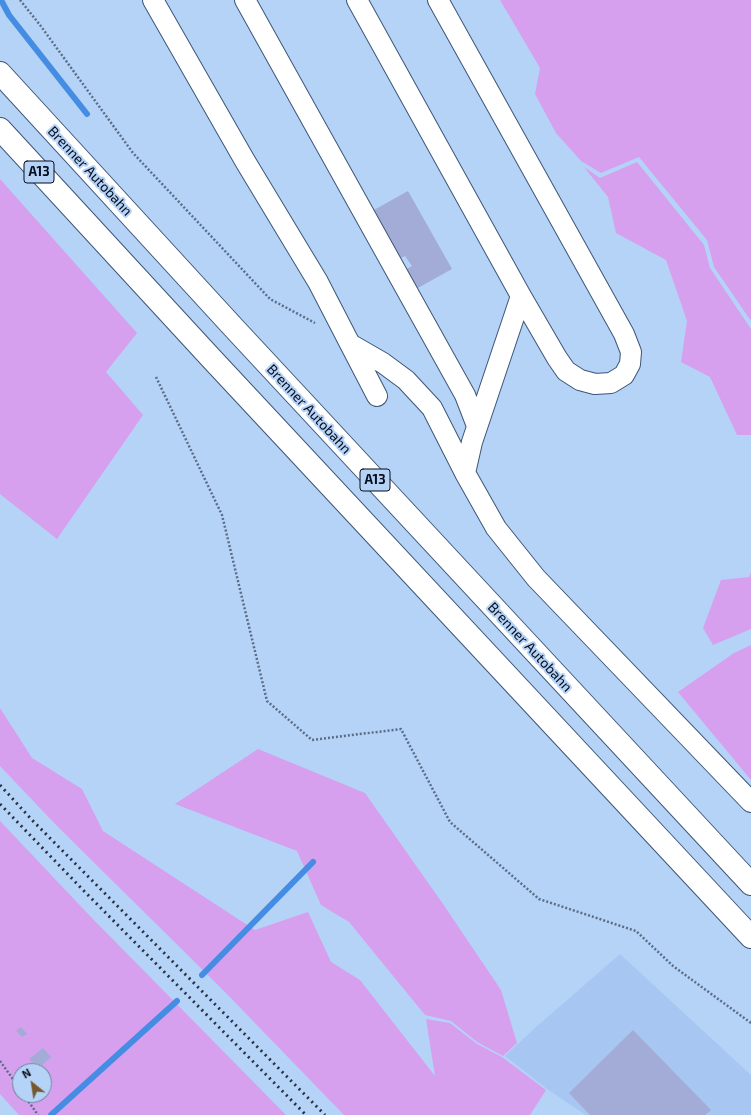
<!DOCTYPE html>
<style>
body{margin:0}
#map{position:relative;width:751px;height:1115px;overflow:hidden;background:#b5d2f7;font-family:"Exo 2",sans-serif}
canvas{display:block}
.north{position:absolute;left:12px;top:1063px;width:40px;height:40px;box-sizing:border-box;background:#b5d2f7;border:1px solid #6f839f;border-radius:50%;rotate:330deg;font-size:11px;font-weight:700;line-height:16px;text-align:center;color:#050d1a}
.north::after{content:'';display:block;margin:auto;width:14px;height:18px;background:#76582d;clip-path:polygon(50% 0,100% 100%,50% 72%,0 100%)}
</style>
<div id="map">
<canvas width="751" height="1115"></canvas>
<div class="north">N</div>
</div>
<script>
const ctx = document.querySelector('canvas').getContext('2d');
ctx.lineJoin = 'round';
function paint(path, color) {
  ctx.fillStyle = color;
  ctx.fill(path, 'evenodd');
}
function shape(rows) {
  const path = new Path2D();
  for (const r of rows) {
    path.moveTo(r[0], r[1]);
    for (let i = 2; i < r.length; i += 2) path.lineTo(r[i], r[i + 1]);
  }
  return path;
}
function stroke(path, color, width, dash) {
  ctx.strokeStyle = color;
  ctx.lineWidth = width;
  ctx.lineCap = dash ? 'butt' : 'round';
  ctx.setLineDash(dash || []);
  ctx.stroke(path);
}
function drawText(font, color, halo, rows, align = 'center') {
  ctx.font = font + ' "Exo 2",sans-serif';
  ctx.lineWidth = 4;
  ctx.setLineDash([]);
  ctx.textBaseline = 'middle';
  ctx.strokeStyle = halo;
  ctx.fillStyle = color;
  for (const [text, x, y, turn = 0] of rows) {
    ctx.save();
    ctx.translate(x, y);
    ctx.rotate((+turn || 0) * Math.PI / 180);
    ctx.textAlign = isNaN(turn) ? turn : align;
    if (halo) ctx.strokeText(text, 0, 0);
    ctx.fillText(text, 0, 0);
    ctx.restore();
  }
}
paint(shape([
 [620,954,751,1075,751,1115,586,1115,547,1089,505,1056,535,1028]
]), '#a7c7f2');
paint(shape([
 [500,0,751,0,751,321,714,267,707,240,639,157,601,173,581,161,556,133,535,94,540,68],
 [637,162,704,245,710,268,751,329,751,435,737,435,710,377,681,362,687,321,666,260,616,233,608,197,584,167,600,178],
 [0,179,137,333,106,372,143,415,57,539,0,494],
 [751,572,751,629,713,645,703,628,721,580,749,577],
 [751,645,751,780,678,692,734,653],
 [0,708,32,758,82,789,103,831,255,930,308,912,331,962,360,980,435,1076,426,1019,450,1023,477,1044,502,1057,546,1090,530,1115,344,1115,223,990,57,826,0,766],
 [258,749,365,793,443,904,501,990,517,1043,503,1056,477,1042,451,1021,425,1015,349,922,321,905,297,851,175,804],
 [0,821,90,916,286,1115,19,1115,0,1094],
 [20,1071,44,1071,44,1095,20,1095]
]), '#d6a0ef');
stroke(shape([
 [1,0,9,15,87,114],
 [202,975,313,862],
 [51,1115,177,1001]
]), '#458ce3', 6);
paint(shape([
 [408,191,452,269,416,289,405,270,412,266,405,256,399,259,372,211],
 [21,1027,27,1034,22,1037,16,1031],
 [633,1030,711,1110,705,1115,590,1115,569,1093],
 [43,1048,51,1057,38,1069,29,1059]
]), '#a3acd6');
const minor = shape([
 [153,0,245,161,318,282,350,344,383,363,406,380,432,408,465,473],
 [245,0,465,395,477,426],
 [357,0,521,296,557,358,566,371,580,380,595,384,611,383,624,375,630,364,631,352,624,334,438,0],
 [521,296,472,442,465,473,496,528,536,578,751,802],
 [350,344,377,396]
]);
const highway = shape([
 [0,73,233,327,751,884],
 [0,129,210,357,751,937]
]);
stroke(minor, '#3d5676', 22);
stroke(highway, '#3d5676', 24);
stroke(shape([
 [20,0,40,25,133,153,270,299,315,323],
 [156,377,222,515,267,701,312,740,401,729,450,822,539,899,636,931,673,966,751,1023],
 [0,1061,20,1089],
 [24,1095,38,1115]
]), '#5b6d86', 2.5, [2, 2]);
stroke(minor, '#fff', 20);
stroke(highway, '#fff', 22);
stroke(shape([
 [0,785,32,820,325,1115],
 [0,804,84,891,306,1115]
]), '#263243', 3, [2, 4]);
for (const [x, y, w] of [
 [39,172,30],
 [375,480,30]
]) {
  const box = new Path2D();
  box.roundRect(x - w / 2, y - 11, w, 22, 3);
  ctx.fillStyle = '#b5d2f7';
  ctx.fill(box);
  stroke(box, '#050d1a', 1);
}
drawText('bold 13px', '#050d1a', null, [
 ["A13",39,172],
 ["A13",375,480]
]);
drawText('14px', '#050d1a', '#b5d2f7', [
 ["Brenner Autobahn",90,171,47],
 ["Brenner Autobahn",309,409,47],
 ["Brenner Autobahn",530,647,47]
]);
</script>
